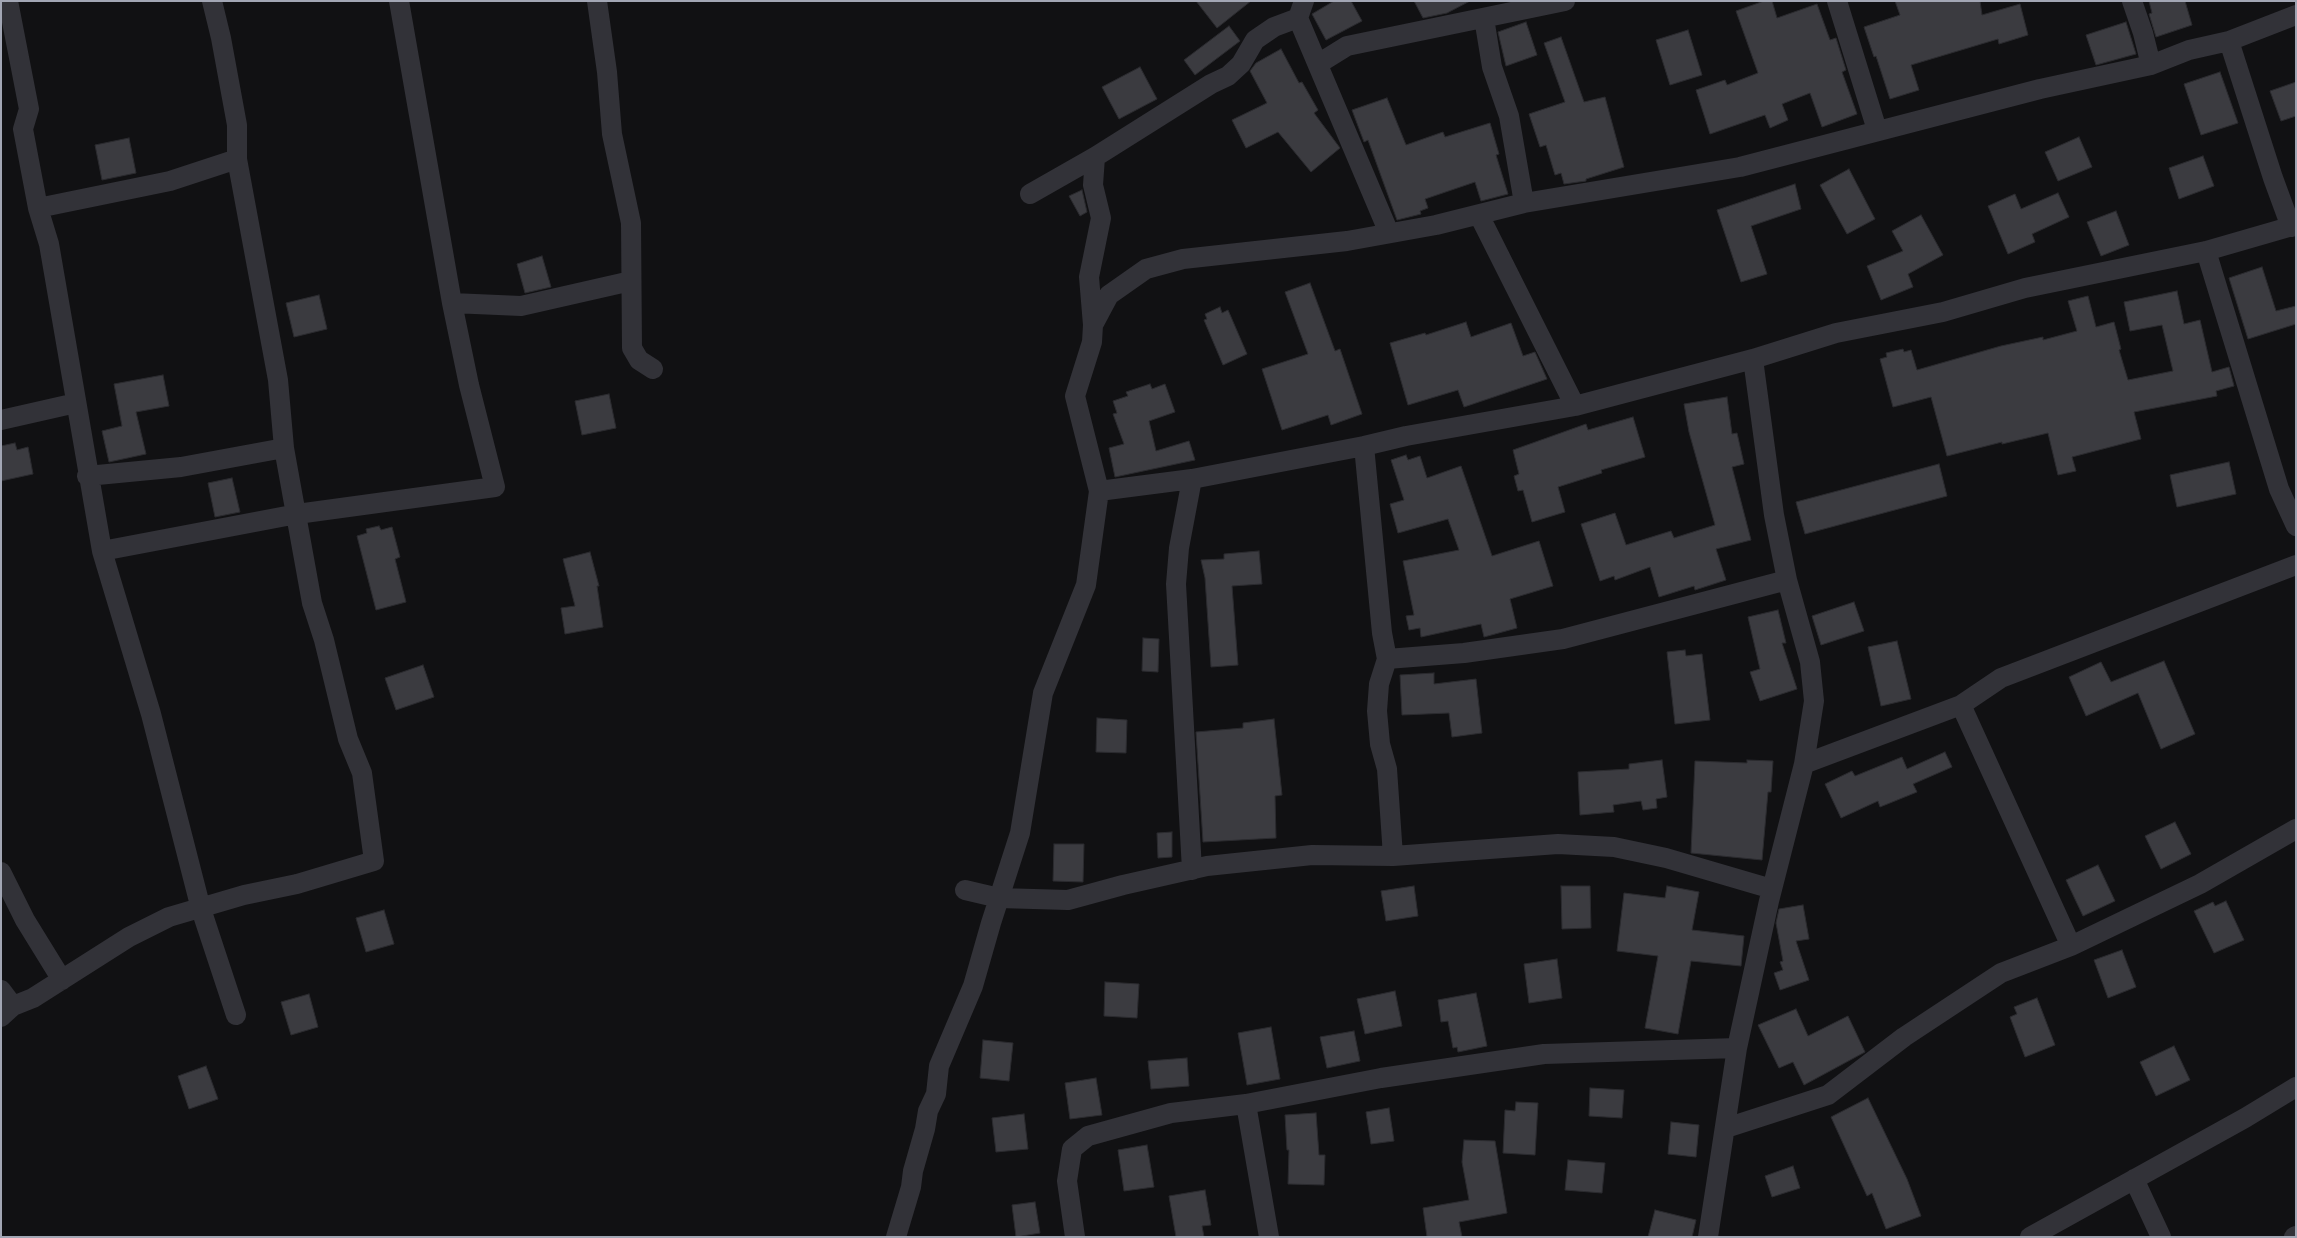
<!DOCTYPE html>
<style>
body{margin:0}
#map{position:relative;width:2297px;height:1238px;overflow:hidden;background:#111113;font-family:Commissioner,sans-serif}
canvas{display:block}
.frame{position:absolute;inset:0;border:2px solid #a2a6b4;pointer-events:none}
</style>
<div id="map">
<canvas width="2297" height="1238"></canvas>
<div class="frame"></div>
</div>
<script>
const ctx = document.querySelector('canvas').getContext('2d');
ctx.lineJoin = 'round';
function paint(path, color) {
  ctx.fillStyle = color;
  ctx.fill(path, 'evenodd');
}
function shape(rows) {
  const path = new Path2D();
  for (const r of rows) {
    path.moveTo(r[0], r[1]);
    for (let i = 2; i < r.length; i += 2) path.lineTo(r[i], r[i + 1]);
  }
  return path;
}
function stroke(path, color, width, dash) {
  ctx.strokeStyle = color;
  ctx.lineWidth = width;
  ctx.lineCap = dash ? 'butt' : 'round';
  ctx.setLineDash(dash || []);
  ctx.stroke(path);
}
const building = shape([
 [1196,1,1251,1,1217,28,1196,1],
 [1334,1,1351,1,1362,21,1326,40,1312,14,1334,1],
 [1414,1,1470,1,1447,13,1423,18,1414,1],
 [1764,1,1772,1,1777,18,1817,4,1830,40,1836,38,1846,70,1842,72,1857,114,1822,127,1810,93,1782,104,1788,120,1770,128,1765,115,1710,134,1696,90,1725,80,1727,85,1758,73,1736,11,1764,1],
 [1895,1,1980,1,1982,15,2020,4,2028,35,1999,44,1998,39,1911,65,1919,90,1890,99,1876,56,1874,57,1864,27,1900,15,1895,1],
 [2149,1,2185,1,2192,25,2156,37,2149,14,2152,13,2149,1],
 [1526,22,1537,55,1506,66,1498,32,1526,22],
 [2126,22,2136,54,2096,65,2086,35,2126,22],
 [1229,26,1240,41,1195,75,1184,60,1229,26],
 [1688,30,1702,75,1670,85,1656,40,1688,30],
 [1561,37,1584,102,1605,97,1624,167,1586,179,1586,181,1564,184,1561,173,1555,175,1546,145,1540,147,1529,114,1565,102,1544,43,1561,37],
 [1281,49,1299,83,1302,82,1318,110,1314,113,1340,148,1311,172,1278,132,1246,148,1232,120,1267,103,1250,71,1256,63,1281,49],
 [1140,67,1157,99,1119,119,1102,87,1140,67],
 [2220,72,2238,123,2201,135,2184,84,2220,72],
 [2296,82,2296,116,2281,121,2270,91,2296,82],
 [1387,98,1406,145,1443,132,1445,137,1490,123,1499,154,1496,155,1508,194,1481,201,1475,182,1425,199,1428,208,1420,211,1421,214,1397,220,1368,140,1364,142,1352,110,1387,98],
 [2079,137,2092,167,2058,181,2045,152,2079,137],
 [129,138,136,173,102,180,95,145,129,138],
 [2203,156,2214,186,2179,199,2169,168,2203,156],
 [1849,169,1875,219,1847,234,1820,185,1849,169],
 [1795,184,1801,209,1751,226,1767,274,1741,282,1717,210,1795,184],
 [1082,190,1087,212,1080,216,1069,196,1082,190],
 [2058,193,2069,217,2032,234,2035,242,2008,254,1988,206,2015,194,2021,209,2058,193],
 [2116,211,2129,245,2101,256,2087,222,2116,211],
 [1921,215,1943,255,1908,274,1913,287,1881,300,1867,266,1903,251,1892,231,1921,215],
 [542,256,551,287,525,293,517,264,542,256],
 [2262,267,2276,311,2296,306,2296,324,2248,339,2229,278,2262,267],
 [1310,283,1335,351,1340,349,1362,414,1331,425,1328,415,1282,430,1262,369,1308,354,1285,292,1310,283],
 [2177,291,2184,324,2200,320,2212,372,2229,367,2234,386,2216,391,2217,396,2134,412,2141,439,2072,457,2076,471,2058,475,2048,433,2002,444,2002,442,1947,456,1931,397,1893,407,1880,359,1887,357,1886,353,1903,349,1904,352,1911,350,1917,370,2001,346,2043,337,2043,340,2077,331,2068,301,2088,296,2096,327,2114,322,2121,349,2119,350,2128,380,2173,371,2162,325,2130,331,2124,302,2177,291],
 [319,295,327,329,294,337,286,303,319,295],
 [1220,307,1222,313,1228,310,1247,354,1223,365,1204,320,1207,319,1205,314,1220,307],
 [1466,322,1471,337,1511,323,1523,356,1535,352,1547,379,1464,407,1458,390,1408,405,1390,343,1425,333,1426,335,1466,322],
 [163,375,169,406,136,412,146,454,109,462,102,431,122,426,114,384,163,375],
 [1150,384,1152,389,1165,384,1175,412,1149,421,1156,451,1189,441,1195,460,1115,477,1109,448,1124,444,1113,414,1117,413,1113,401,1128,396,1126,392,1150,384],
 [609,394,616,428,582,435,575,401,609,394],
 [1727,397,1732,434,1737,433,1744,464,1732,467,1751,540,1716,549,1726,580,1695,590,1694,586,1659,597,1650,567,1615,580,1614,576,1600,581,1581,524,1615,513,1626,545,1671,531,1674,538,1715,525,1689,432,1684,404,1727,397],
 [1633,417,1645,457,1601,470,1602,473,1558,487,1565,512,1532,522,1523,490,1518,491,1514,476,1519,474,1513,450,1586,424,1588,430,1633,417],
 [15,443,17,450,28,447,33,474,1,481,1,446,15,443],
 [1406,455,1408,460,1420,456,1427,478,1461,466,1492,556,1539,541,1553,586,1510,599,1517,628,1484,637,1481,624,1421,637,1420,628,1409,630,1406,616,1414,615,1403,561,1459,550,1448,519,1398,533,1390,504,1404,500,1391,460,1406,455],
 [2229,462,2236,494,2177,507,2170,475,2229,462],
 [1939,464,1947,496,1805,534,1796,502,1939,464],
 [232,478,240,512,215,517,208,483,232,478],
 [379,526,381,530,392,527,400,557,395,559,406,602,376,610,357,536,367,533,366,529,379,526],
 [1259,551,1262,584,1232,586,1238,665,1211,667,1205,578,1201,560,1224,559,1224,554,1259,551],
 [590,552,599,586,597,586,603,627,565,634,561,608,575,606,563,559,590,552],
 [1854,602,1864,631,1821,645,1812,616,1854,602],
 [1778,610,1786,643,1782,643,1797,689,1760,701,1750,672,1760,669,1748,617,1778,610],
 [1143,638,1159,639,1158,672,1142,671,1143,638],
 [1897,641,1911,699,1881,706,1868,647,1897,641],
 [1685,650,1686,656,1702,654,1710,720,1675,724,1667,652,1685,650],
 [2164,661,2195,734,2161,749,2138,693,2086,716,2069,677,2101,662,2111,682,2164,661],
 [423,665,434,697,396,710,385,678,423,665],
 [1434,673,1434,684,1476,679,1482,733,1452,737,1449,713,1402,715,1400,675,1434,673],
 [1097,718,1127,720,1126,753,1096,752,1097,718],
 [1274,719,1282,795,1275,796,1276,838,1203,842,1196,732,1243,728,1243,723,1274,719],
 [1945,752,1952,767,1913,784,1917,792,1880,807,1878,801,1841,818,1825,784,1852,771,1855,776,1902,757,1907,769,1945,752],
 [1662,760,1667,797,1656,799,1657,808,1643,810,1641,801,1613,805,1614,812,1580,815,1578,772,1629,769,1629,764,1662,760],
 [1747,760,1773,761,1771,792,1768,792,1762,860,1691,853,1695,761,1747,763,1747,760],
 [2175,822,2191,854,2161,869,2145,836,2175,822],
 [1172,832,1172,857,1158,858,1157,833,1172,832],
 [1054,844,1084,844,1083,882,1053,881,1054,844],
 [2098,865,2115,901,2083,916,2066,880,2098,865],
 [1414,886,1418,916,1386,921,1381,891,1414,886],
 [1561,886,1590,886,1591,928,1562,929,1561,886],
 [1667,886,1699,892,1692,930,1744,936,1741,966,1691,961,1678,1034,1645,1028,1658,956,1617,951,1624,893,1665,898,1667,886],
 [2226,901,2244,940,2214,953,2194,911,2213,902,2215,906,2226,901],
 [1803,905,1809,939,1796,941,1809,980,1780,990,1774,973,1783,970,1780,962,1783,961,1776,923,1779,909,1803,905],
 [384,910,394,944,366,952,356,918,384,910],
 [2122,950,2136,987,2108,998,2094,960,2122,950],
 [1557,959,1562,998,1529,1003,1524,964,1557,959],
 [1105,982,1139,984,1137,1018,1104,1016,1105,982],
 [1395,991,1402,1026,1365,1034,1357,999,1395,991],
 [1476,993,1487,1046,1458,1052,1457,1047,1453,1048,1448,1021,1441,1022,1438,1000,1476,993],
 [309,994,318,1027,291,1035,281,1002,309,994],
 [2037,998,2055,1045,2025,1057,2010,1017,2017,1014,2014,1007,2037,998],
 [1796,1009,1808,1036,1848,1016,1865,1052,1804,1085,1793,1062,1779,1068,1758,1025,1796,1009],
 [1271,1027,1280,1079,1247,1085,1238,1033,1271,1027],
 [1354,1031,1360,1061,1327,1068,1320,1037,1354,1031],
 [983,1040,1013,1043,1009,1081,980,1078,983,1040],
 [2174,1046,2190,1080,2156,1096,2140,1062,2174,1046],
 [1187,1058,1189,1086,1151,1089,1148,1061,1187,1058],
 [206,1066,218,1099,189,1109,178,1076,206,1066],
 [1096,1078,1102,1115,1070,1119,1065,1083,1096,1078],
 [1590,1088,1624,1090,1622,1118,1589,1116,1590,1088],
 [1868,1098,1907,1179,1921,1216,1886,1229,1872,1193,1867,1196,1831,1117,1868,1098],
 [1516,1102,1538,1103,1535,1155,1503,1153,1505,1110,1515,1111,1516,1102],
 [1389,1108,1394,1141,1371,1144,1366,1112,1389,1108],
 [1316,1113,1319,1155,1325,1155,1324,1185,1288,1184,1289,1150,1287,1150,1285,1115,1316,1113],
 [1024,1114,1028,1149,996,1152,992,1118,1024,1114],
 [1671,1122,1699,1125,1696,1157,1668,1154,1671,1122],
 [1464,1140,1495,1141,1507,1213,1459,1222,1462,1237,1427,1237,1423,1208,1469,1200,1462,1162,1464,1140],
 [1147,1145,1154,1187,1124,1191,1118,1150,1147,1145],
 [1568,1160,1605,1163,1602,1193,1565,1190,1568,1160],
 [1793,1166,1800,1188,1772,1197,1765,1176,1793,1166],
 [1205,1190,1211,1225,1202,1226,1204,1237,1176,1237,1169,1196,1205,1190],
 [1035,1202,1040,1233,1016,1237,1012,1205,1035,1202],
 [1655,1210,1696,1220,1692,1237,1648,1237,1655,1210]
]);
paint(building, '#3b3b40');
stroke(building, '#2b2b2f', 1);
stroke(shape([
 [8,1,29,109,23,129,38,208,49,244,102,551,151,714,201,909,236,1015],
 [597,1,607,72,612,134,631,223,632,348,639,360,653,369],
 [1837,1,1877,130],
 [2132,1,2143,33,2151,65],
 [1298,18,1389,233],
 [1484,18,1492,67,1509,116,1524,203],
 [2229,41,2273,178,2291,227],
 [1318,64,1347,46,1565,1],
 [1030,194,1095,157,1211,84,1228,76,1241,64,1255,40,1274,27,1298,18,1304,1],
 [38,208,170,181,237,159],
 [1479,215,1575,406],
 [2206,251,2279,489,2296,526],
 [452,303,521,306,631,281],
 [1093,325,1109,295,1146,269,1183,259,1347,241,1436,225,1524,203,1740,167,2040,89,2151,65,2189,50,2229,41,2296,15],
 [1,420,76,403],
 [1364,446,1382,633,1387,659,1379,684,1377,711,1380,744,1387,769,1393,856],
 [87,476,181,467,284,448],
 [1192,479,1179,548,1176,584,1192,870],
 [1099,491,1192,479,1364,446,1406,436,1575,406,1753,359,1836,333,1943,312,2025,288,2206,251,2296,225],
 [102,551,297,514,495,487,469,385,452,303,399,1],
 [1387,659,1464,653,1563,639,1787,580],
 [1961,705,2071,946],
 [1804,764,1961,705,2001,678,2296,565],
 [1,872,25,920,62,980],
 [965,890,999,898,1068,900,1123,885,1207,866,1312,855,1393,856,1558,844,1614,847,1666,858,1772,889],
 [1,990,13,1006],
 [1,1017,13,1006,33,998,129,937,169,917,244,895,297,884,374,861,362,773,348,739,324,640,312,603,284,448,278,380,237,159,237,125,221,38,212,1],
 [1246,1104,1269,1237],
 [1726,1128,1828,1095,1904,1037,2001,973,2071,946,2200,884,2296,829],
 [2134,1179,2161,1237],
 [896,1237,911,1187,913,1171,925,1129,928,1111,936,1094,939,1066,973,986,991,923,1020,833,1043,693,1086,585,1099,491,1075,396,1092,342,1093,325,1089,277,1101,218,1093,185,1095,157],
 [1075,1237,1067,1181,1072,1149,1088,1136,1171,1113,1246,1104,1381,1078,1544,1054,1737,1048],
 [1708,1237,1737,1048,1769,901,1804,764,1814,701,1810,662,1787,580,1774,515,1753,359],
 [2030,1237,2245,1118,2296,1087],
 [2294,1237,2296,1236]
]), '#323238', 20);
</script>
